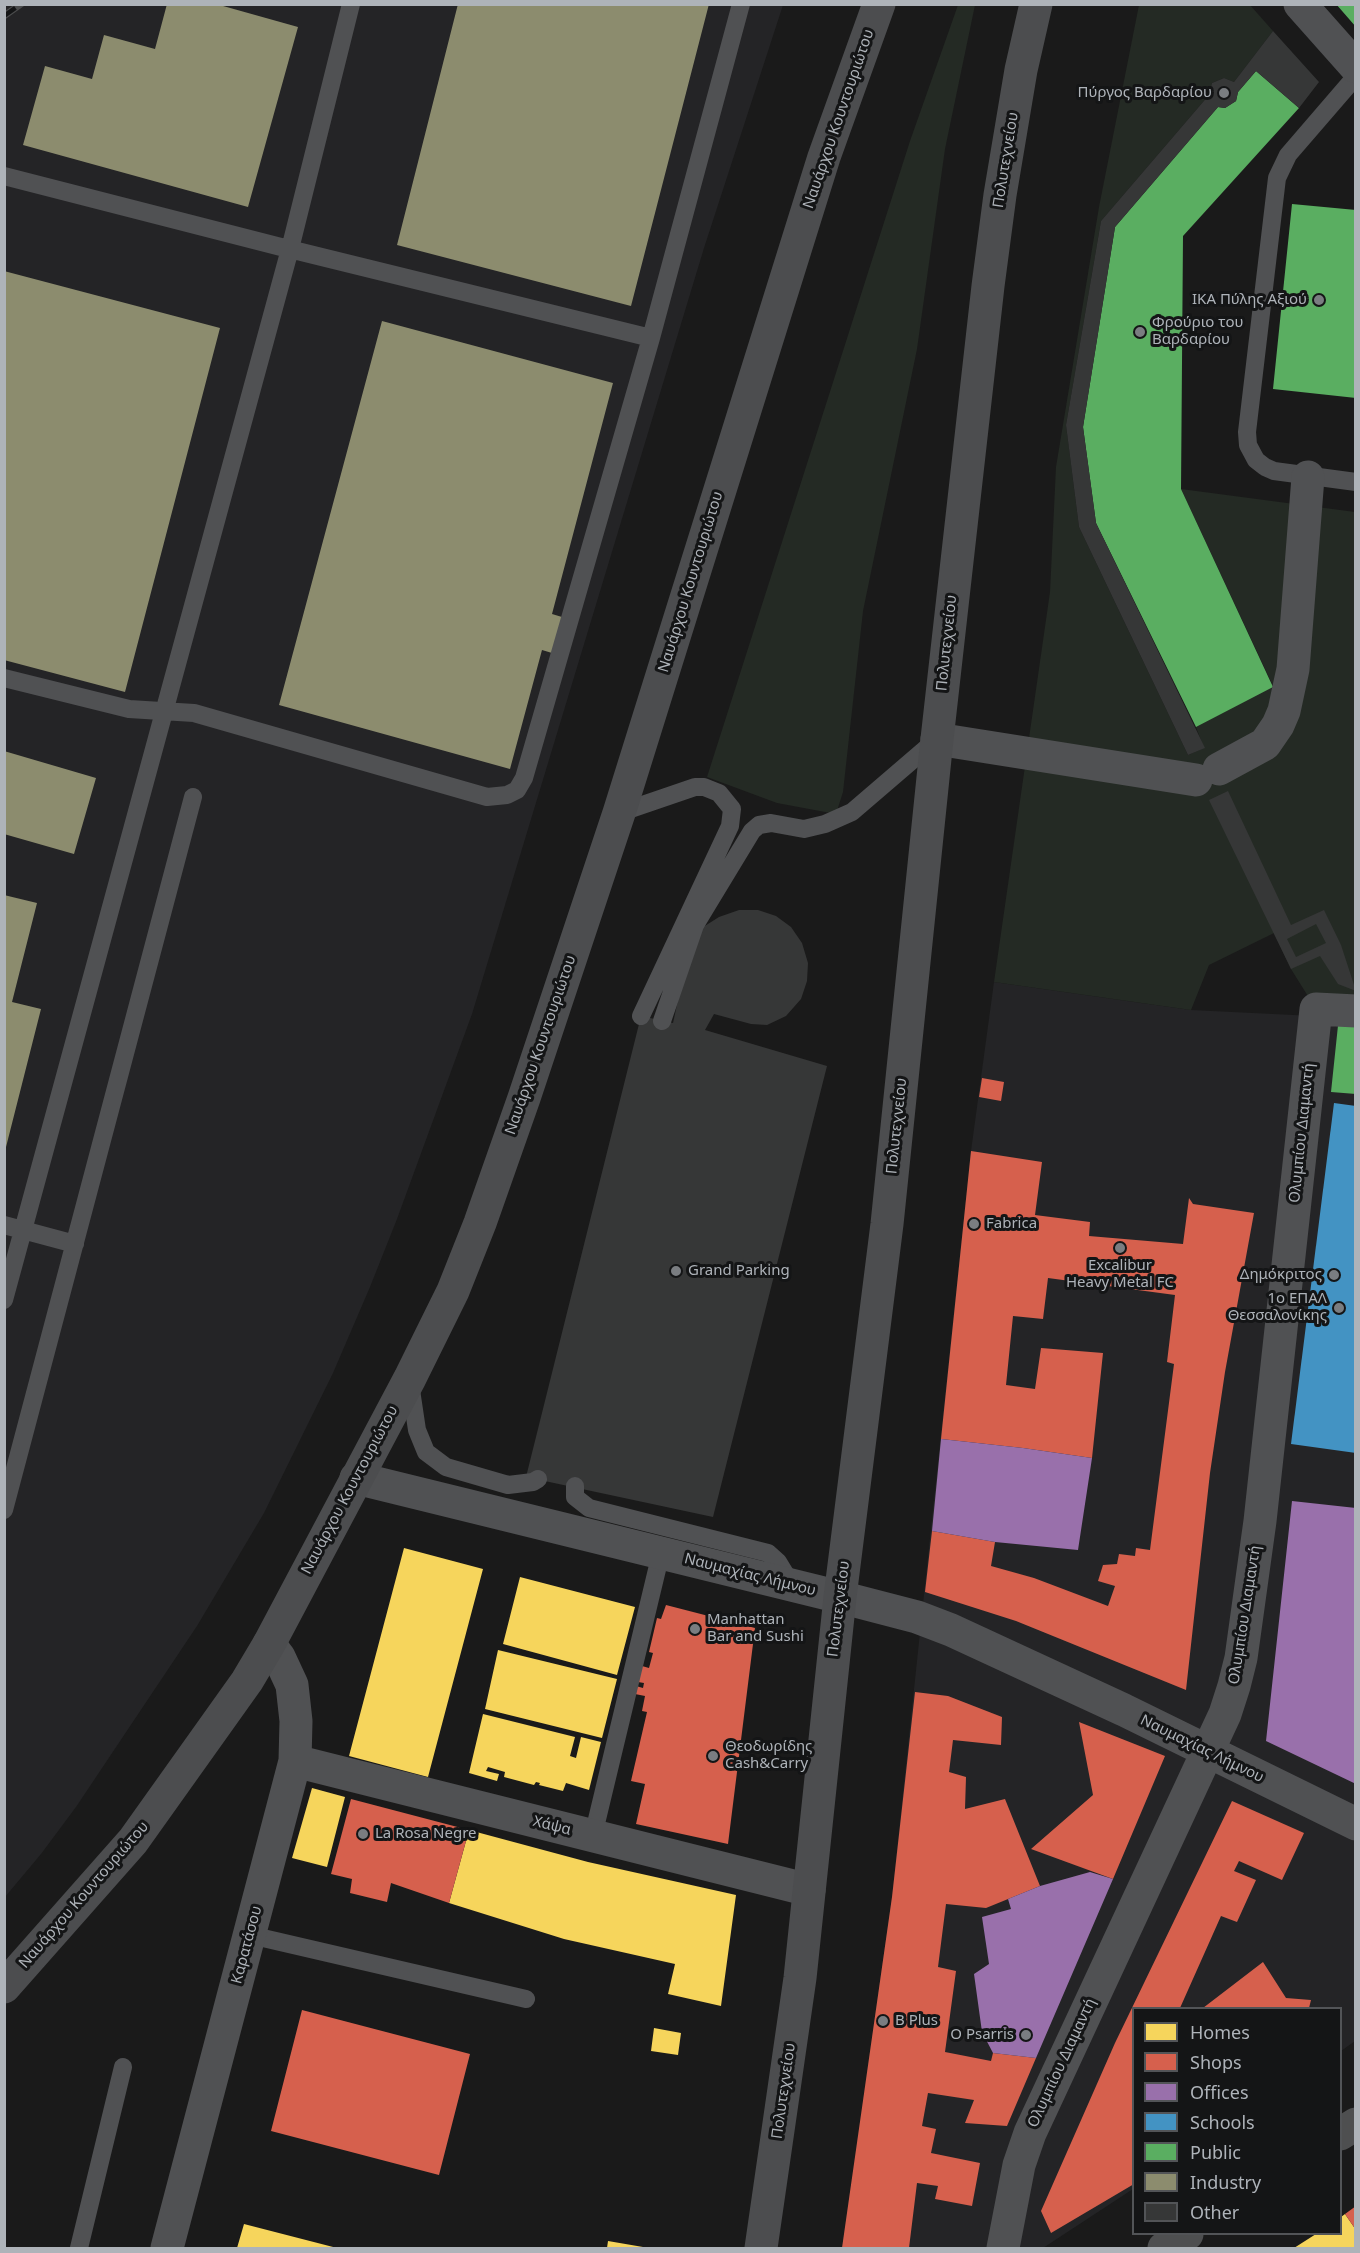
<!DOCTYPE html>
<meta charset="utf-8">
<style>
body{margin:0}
#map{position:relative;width:1360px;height:2253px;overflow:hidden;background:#1a1a1a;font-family:"Noto Sans",sans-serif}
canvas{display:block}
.frame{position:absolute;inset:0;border:6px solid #aeb3b9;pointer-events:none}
.legend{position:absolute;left:1132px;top:2007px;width:210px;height:228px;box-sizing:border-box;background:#141516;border:2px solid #525457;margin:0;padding:8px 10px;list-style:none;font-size:18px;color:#aeb3b9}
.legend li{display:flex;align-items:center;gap:12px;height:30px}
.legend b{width:30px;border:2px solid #525457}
</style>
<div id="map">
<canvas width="1360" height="2253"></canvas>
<div class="frame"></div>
<ul class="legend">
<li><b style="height:16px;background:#f6d55c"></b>Homes</li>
<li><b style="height:16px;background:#d6604d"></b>Shops</li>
<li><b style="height:16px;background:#9970ab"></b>Offices</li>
<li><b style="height:16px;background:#4393c3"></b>Schools</li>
<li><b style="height:16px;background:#5aae61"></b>Public</li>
<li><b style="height:16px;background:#8c8c6e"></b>Industry</li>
<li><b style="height:16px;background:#363737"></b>Other</li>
</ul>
</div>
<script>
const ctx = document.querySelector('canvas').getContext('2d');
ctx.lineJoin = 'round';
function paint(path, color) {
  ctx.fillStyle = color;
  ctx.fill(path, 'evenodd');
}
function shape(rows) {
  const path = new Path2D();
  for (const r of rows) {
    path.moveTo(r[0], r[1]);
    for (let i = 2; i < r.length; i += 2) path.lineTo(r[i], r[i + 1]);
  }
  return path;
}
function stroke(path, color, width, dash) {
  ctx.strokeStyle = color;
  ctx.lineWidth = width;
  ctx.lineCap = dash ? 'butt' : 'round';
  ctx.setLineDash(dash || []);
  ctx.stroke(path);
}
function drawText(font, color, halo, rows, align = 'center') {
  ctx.font = font + ' "Noto Sans",sans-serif';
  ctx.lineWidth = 6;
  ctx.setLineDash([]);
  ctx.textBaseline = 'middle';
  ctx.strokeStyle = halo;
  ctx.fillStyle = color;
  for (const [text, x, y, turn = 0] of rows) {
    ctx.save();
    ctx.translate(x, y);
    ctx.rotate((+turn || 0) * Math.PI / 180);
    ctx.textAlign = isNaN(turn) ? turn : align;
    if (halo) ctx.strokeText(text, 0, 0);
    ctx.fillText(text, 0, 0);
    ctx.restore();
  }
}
paint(shape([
 [5,5,783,5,704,248,472,1014,397,1219,370,1287,333,1373,264,1513,197,1626,76,1807,41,1854,5,1897],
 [994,982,1191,1010,1355,1018,1355,2041,1341,2051,1340,2008,1134,2008,1133,2189,1043,2248,842,2248,892,1897,971,1151]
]), '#242426');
paint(shape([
 [958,5,975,5,945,149,917,349,863,611,843,792,836,814,777,803,707,777,910,141],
 [1139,5,1250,5,1273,31,1234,82,1224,78,1212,83,1209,95,1101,221,1066,425,1079,527,1188,755,1204,748,1196,727,1273,686,1181,489,1355,512,1355,1011,1316,1009,1291,969,1274,933,1209,965,1191,1010,994,982,1050,592,1056,467,1099,207]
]), '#242a24');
paint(shape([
 [404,1548,483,1569,428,1777,349,1756],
 [520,1577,635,1607,617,1675,503,1644],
 [498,1650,617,1679,602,1738,485,1709],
 [483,1714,575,1737,570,1756,576,1758,581,1737,601,1742,589,1790,566,1783,563,1791,539,1785,540,1783,536,1782,534,1785,504,1777,505,1772,488,1767,486,1771,499,1774,497,1781,469,1773],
 [312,1788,345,1797,327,1867,292,1858],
 [469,1830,588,1862,736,1895,721,2006,668,1994,675,1964,564,1939,449,1903],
 [654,2028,681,2033,678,2055,651,2051],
 [1345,2214,1356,2230,1356,2248,1294,2248,1316,2234,1341,2234,1341,2217],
 [244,2224,337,2248,237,2248],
 [608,2241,643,2247,643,2248,607,2248]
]), '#f6d55c');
paint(shape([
 [982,1078,1004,1082,1001,1101,979,1097],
 [971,1151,1042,1162,1035,1215,1090,1222,1089,1236,1183,1244,1189,1198,1193,1204,1254,1213,1225,1372,1210,1473,1186,1690,1016,1621,925,1592,932,1531,995,1542,991,1566,1034,1578,1108,1606,1115,1586,1098,1581,1103,1565,1117,1564,1119,1554,1135,1556,1136,1548,1150,1550,1174,1364,1167,1362,1175,1295,1048,1278,1043,1319,1013,1316,1006,1385,1035,1389,1041,1348,1103,1353,1092,1458,1023,1448,941,1439],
 [666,1605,755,1628,728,1844,636,1824,645,1784,631,1781,647,1712,642,1711,645,1696,635,1694,636,1686,643,1688,644,1683,638,1682,642,1666,649,1668,653,1653,649,1652,657,1618,661,1619],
 [915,1692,948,1696,1002,1717,1001,1745,953,1740,949,1772,966,1777,965,1809,1005,1799,1040,1886,986,1908,946,1904,938,1967,956,1971,945,2052,991,2061,993,2053,1036,2058,1007,2126,965,2123,974,2100,928,2093,922,2126,936,2129,931,2153,980,2163,972,2206,935,2199,938,2186,917,2183,909,2248,842,2248,892,1897],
 [1079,1722,1165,1756,1113,1879,1031,1849,1093,1795],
 [351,1799,469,1830,449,1903,391,1883,387,1902,350,1893,352,1879,331,1874],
 [1232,1801,1304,1833,1282,1880,1239,1861,1234,1871,1256,1880,1237,1922,1221,1916,1180,2008,1134,2008,1134,2184,1051,2233,1041,2211,1115,2043],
 [1263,1962,1286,1998,1311,2000,1309,2008,1203,2008],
 [302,2010,470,2054,439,2175,271,2131],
 [1356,2206,1356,2230,1345,2214]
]), '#d6604d');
paint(shape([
 [941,1439,1023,1448,1092,1458,1078,1550,995,1542,932,1531],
 [1292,1501,1356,1508,1356,1784,1266,1741],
 [1090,1872,1113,1879,1036,2058,993,2053,982,2032,974,1974,989,1964,982,1917,1011,1909,1008,1899,1040,1886]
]), '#9970ab');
paint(shape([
 [1334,1103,1356,1106,1356,1453,1291,1444]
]), '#4393c3');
paint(shape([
 [1336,4,1356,4,1356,27],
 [1256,71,1299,108,1183,236,1181,489,1273,687,1196,727,1096,523,1083,427,1115,227,1218,107,1225,108,1236,101,1238,92],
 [1292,204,1356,210,1356,398,1273,389],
 [1339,1016,1356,1018,1356,1094,1331,1092]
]), '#5aae61');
paint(shape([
 [167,4,216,4,298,27,248,207,23,145,45,66,92,79,104,35,155,49],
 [458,4,709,4,631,306,397,245],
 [4,271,220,328,125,692,4,660],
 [382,321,613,383,552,614,562,617,552,653,542,650,510,769,279,705],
 [4,751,96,778,74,854,4,834],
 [4,895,37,903,12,1002,41,1009,5,1151]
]), '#8c8c6e');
paint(shape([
 [1273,31,1319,82,1299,108,1256,71,1238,92,1236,101,1225,108,1218,107,1115,227,1083,427,1096,523,1205,748,1188,755,1079,527,1066,425,1101,221,1209,95,1212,83,1224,78,1234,82],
 [1228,791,1291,925,1324,910,1341,945,1356,991,1338,984,1320,956,1291,969,1209,800],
 [1316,924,1326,943,1296,957,1287,939],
 [739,910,758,910,776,916,791,927,802,943,808,963,807,981,801,999,786,1016,767,1025,751,1024,714,1014,705,1030,827,1066,713,1517,526,1477,641,1016,673,1023,690,946,700,929,719,917]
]), '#363737');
stroke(shape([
 [1356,76,1288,155,1277,178,1247,432,1248,445,1256,460,1265,467,1274,471,1356,482],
 [4,176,281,247,651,338],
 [4,678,129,709,194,713,487,797,507,795,517,790,524,778,651,338,741,4],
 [619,813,695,787,704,787,719,793,732,809,730,826,641,1016],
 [662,1021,695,925,752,831,759,825,771,823,804,829,825,824,852,812,937,739],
 [4,1225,75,1244],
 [4,1300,290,249,351,4],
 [410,1383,417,1430,426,1452,446,1467,508,1485,533,1482,538,1479],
 [575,1486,575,1497,589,1508,768,1553,778,1562,792,1585],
 [4,1510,193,797],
 [593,1836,661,1553],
 [250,1935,526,1999],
 [79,2248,123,2067]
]), '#505153', 18);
stroke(shape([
 [1300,4,1356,67],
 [937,739,1196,780],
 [1219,769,1265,744,1278,725,1284,711,1293,669,1308,477],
 [356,1478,840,1597,917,1617,951,1630,1124,1710,1356,1824],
 [295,1761,809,1890],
 [167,2248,295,1761,296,1721,292,1685,279,1657,269,1644],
 [1003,2248,1019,2165,1030,2133,1225,1714,1234,1686,1241,1658,1260,1521,1316,1009,1356,1011]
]), '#505153', 33);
stroke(shape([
 [1340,2134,1356,2124],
 [1164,2248,1187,2234]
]), '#4e4f50', 33);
stroke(shape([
 [4,1987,133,1841,247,1681,269,1644,410,1378,453,1291,480,1223,524,1098,619,813,824,157,879,4],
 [761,2248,800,1978,840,1597,887,1224,937,739,988,286,1000,195,1021,70,1036,4]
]), '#4c4d4f', 33);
const rail = shape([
 [4,16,21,4]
]);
stroke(rail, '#4b4c4d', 7);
stroke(rail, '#141516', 4.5, [14]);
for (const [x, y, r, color] of [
 [1224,93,6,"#7a7d81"],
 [1319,300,6,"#7a7d81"],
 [1140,332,6,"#7a7d81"],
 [974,1224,6,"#7a7d81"],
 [1120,1248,6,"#7a7d81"],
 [676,1271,6,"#7a7d81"],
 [1334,1275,6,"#7a7d81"],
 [1339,1308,6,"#7a7d81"],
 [695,1629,6,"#7a7d81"],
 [713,1756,6,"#7a7d81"],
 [363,1834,6,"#7a7d81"],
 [883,2021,6,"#7a7d81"],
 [1026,2035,6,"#7a7d81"]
]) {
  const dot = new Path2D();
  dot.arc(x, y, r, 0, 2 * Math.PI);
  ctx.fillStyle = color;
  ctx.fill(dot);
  stroke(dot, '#141516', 2);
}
drawText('15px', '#aeb3b9', '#141516', [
 ["Πύργος Βαρδαρίου",1212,93,"right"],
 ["IKA Πύλης Αξιού",1307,300,"right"],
 ["Φρούριο του",1152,323],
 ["Βαρδαρίου",1152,340],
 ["Fabrica",986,1224],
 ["Excalibur",1120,1266,"center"],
 ["Heavy Metal FC",1120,1283,"center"],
 ["Grand Parking",688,1271],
 ["Δημόκριτος",1322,1275,"right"],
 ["1ο ΕΠΑΛ",1327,1299,"right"],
 ["Θεσσαλονίκης",1327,1316,"right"],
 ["Manhattan",707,1620],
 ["Bar and Sushi",707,1637],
 ["Θεοδωρίδης",725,1747],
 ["Cash&Carry",725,1764],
 ["La Rosa Negre",375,1834],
 ["B Plus",895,2021],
 ["O Psarris",1014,2035,"right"]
], 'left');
drawText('15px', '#aeb3b9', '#141516', [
 ["Ναυάρχου Κουντουριώτου",839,119,-71],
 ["Πολυτεχνείου",1006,160,-81],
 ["Ναυάρχου Κουντουριώτου",691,582,-73],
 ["Πολυτεχνείου",947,643,-84],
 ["Ναυάρχου Κουντουριώτου",541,1045,-71],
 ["Πολυτεχνείου",897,1126,-84],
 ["Ολυμπίου Διαμαντή",1302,1133,-84],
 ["Ναυάρχου Κουντουριώτου",350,1490,-62],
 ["Ναυμαχίας Λήμνου",750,1575,14],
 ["Πολυτεχνείου",839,1609,-83],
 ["Ολυμπίου Διαμαντή",1245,1615,-81],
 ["Ναυμαχίας Λήμνου",1202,1749,26],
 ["Χάψα",552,1826,14],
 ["Ναυάρχου Κουντουριώτου",84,1895,-49],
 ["Καρατάσου",247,1945,-75],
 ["Ολυμπίου Διαμαντή",1062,2063,-65],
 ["Πολυτεχνείου",784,2091,-82]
]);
</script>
